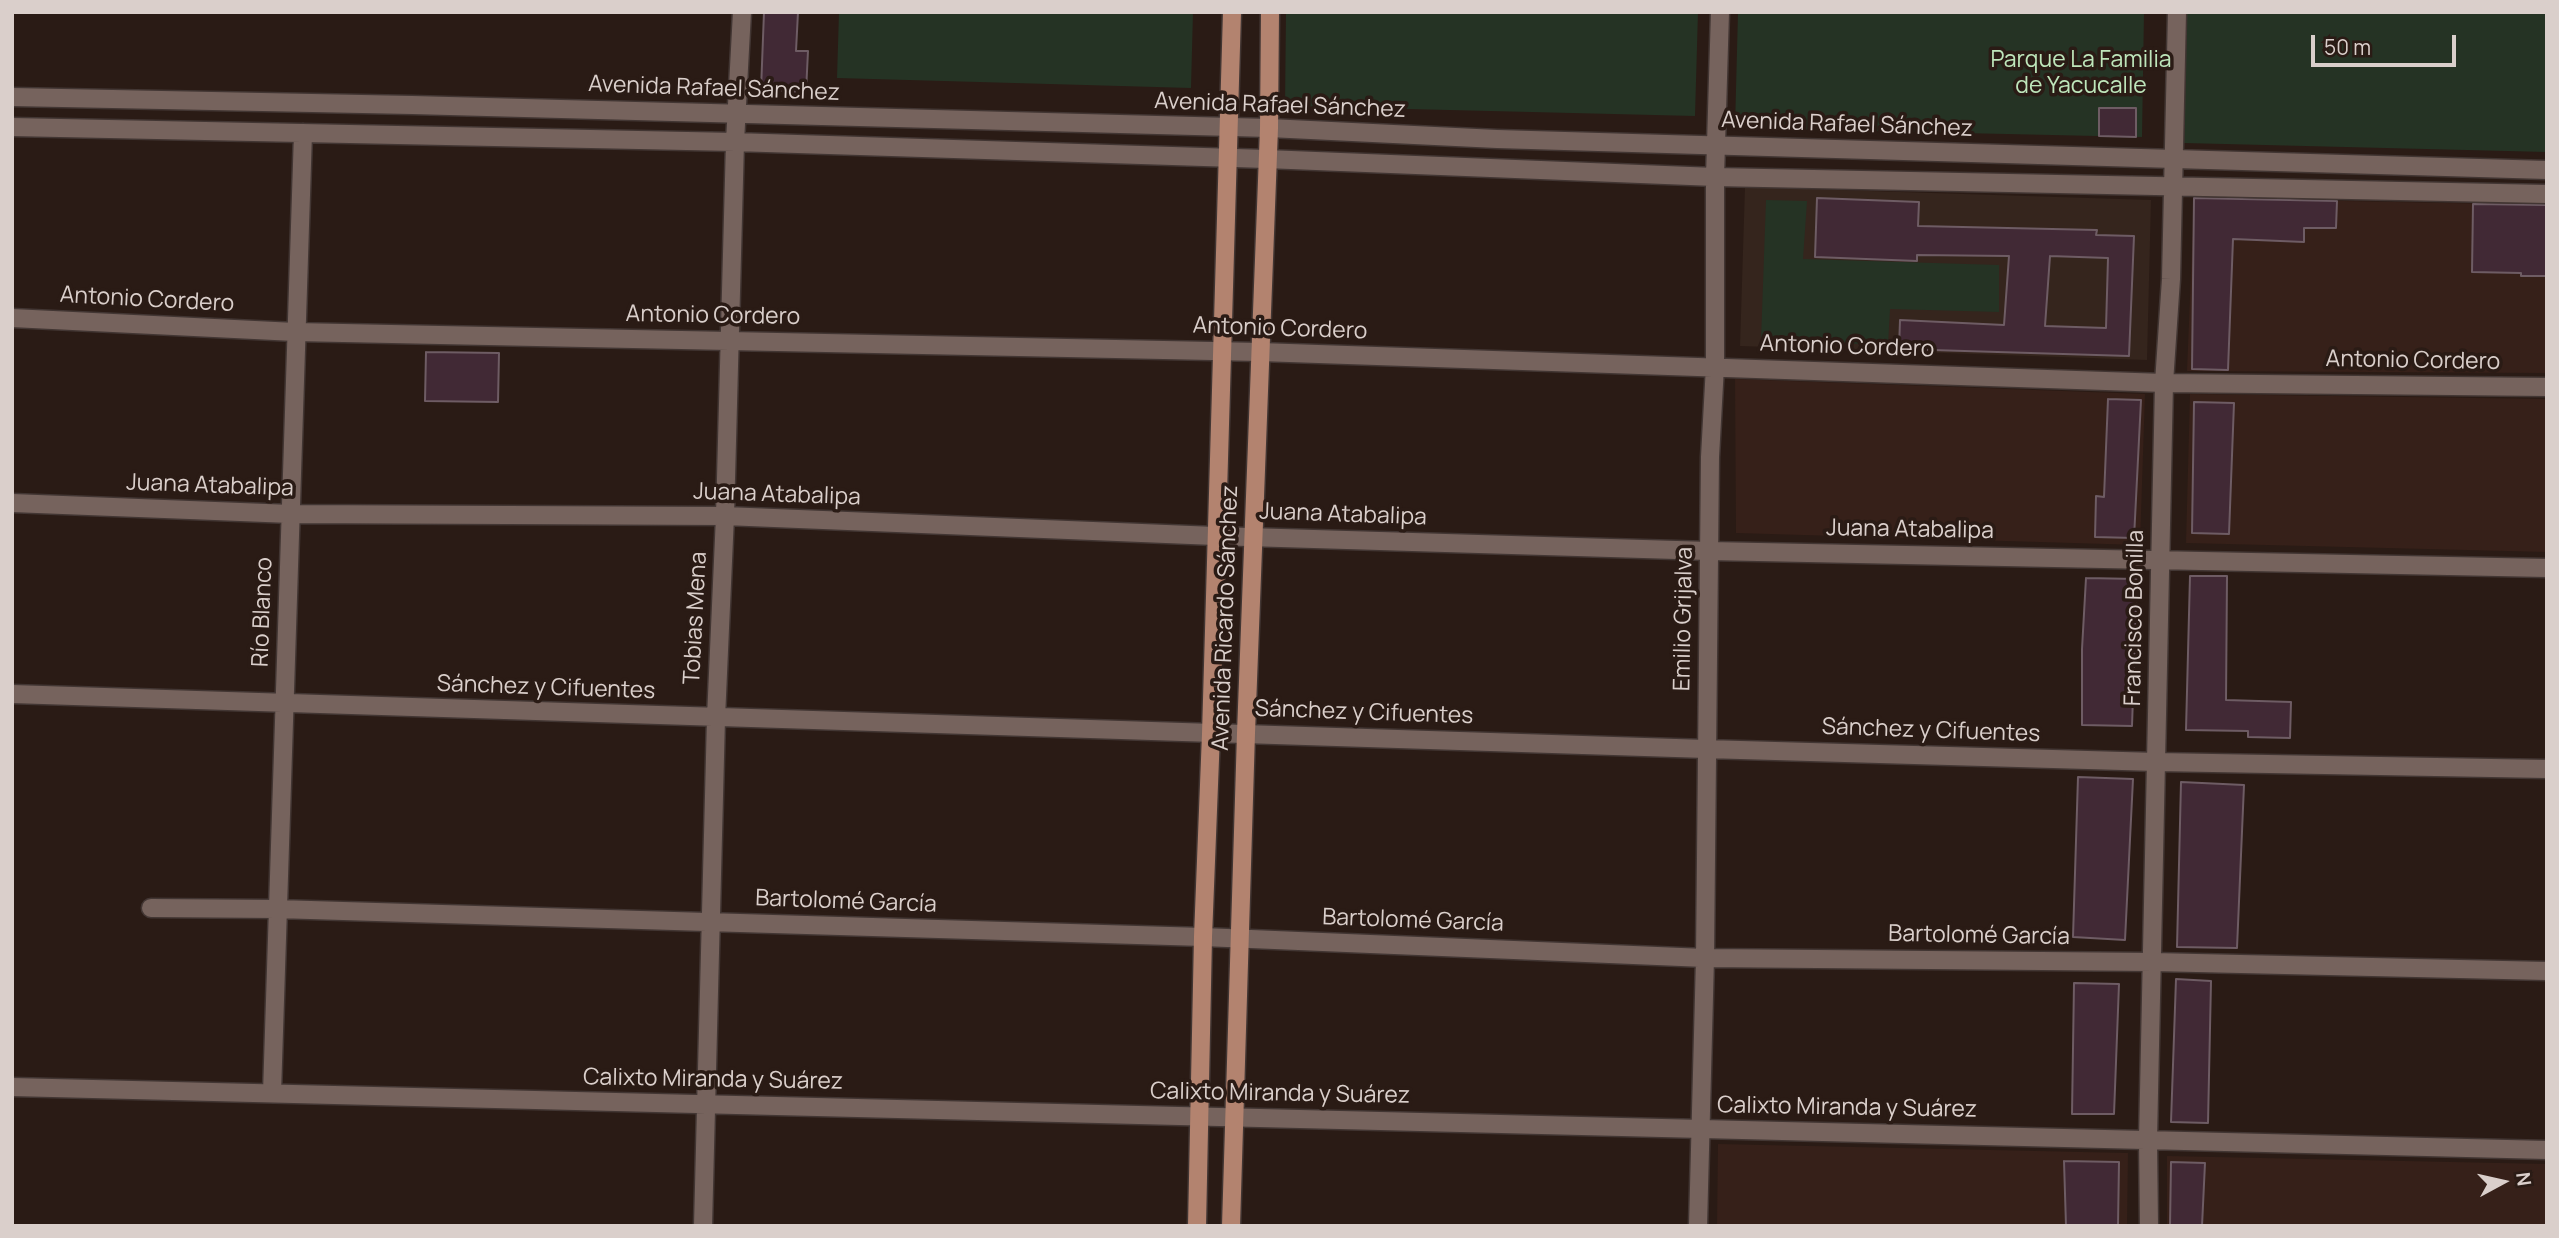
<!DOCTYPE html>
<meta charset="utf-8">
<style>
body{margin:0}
#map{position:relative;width:2559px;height:1238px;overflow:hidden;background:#2a1b15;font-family:Manrope,sans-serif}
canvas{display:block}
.frame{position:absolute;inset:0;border:14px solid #dacfcb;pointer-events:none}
.north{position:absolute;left:2468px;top:1147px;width:70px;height:70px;-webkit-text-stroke:5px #2a1b15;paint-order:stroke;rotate:82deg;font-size:19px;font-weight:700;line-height:28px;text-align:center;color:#dacfcb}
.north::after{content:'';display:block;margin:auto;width:24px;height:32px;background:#dacfcb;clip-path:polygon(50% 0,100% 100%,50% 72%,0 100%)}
.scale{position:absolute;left:2311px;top:35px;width:145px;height:32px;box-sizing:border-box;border:4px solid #dacfcb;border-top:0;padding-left:9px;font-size:21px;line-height:24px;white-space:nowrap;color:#dacfcb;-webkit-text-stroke:5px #2a1b15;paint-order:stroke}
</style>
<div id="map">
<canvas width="2559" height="1238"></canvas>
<div class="frame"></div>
<div class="north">N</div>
<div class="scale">50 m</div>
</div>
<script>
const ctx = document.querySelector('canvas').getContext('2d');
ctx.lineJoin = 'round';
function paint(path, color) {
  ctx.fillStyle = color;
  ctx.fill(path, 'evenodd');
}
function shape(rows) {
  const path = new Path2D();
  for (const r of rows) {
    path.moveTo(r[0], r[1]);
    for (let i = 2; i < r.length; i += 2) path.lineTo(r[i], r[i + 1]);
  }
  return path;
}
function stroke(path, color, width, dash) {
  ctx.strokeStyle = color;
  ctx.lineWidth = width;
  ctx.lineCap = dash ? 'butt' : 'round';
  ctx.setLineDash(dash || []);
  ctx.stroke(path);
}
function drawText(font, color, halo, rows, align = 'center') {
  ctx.font = font + ' Manrope,sans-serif';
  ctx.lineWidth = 7;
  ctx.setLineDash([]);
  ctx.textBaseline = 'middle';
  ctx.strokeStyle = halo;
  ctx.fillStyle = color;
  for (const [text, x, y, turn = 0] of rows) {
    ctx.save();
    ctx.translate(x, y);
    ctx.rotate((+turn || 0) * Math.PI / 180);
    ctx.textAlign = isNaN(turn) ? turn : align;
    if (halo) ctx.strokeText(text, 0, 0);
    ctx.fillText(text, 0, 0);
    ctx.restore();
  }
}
paint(shape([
 [2194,198,2547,205,2547,373,2187,371],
 [1735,379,2145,394,2140,545,1736,533],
 [2190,394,2547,399,2547,552,2186,543],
 [1718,1144,2128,1153,2127,1226,1717,1226],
 [2167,1156,2547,1164,2547,1226,2167,1226]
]), '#362019');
paint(shape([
 [1745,187,2151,200,2147,360,1740,346]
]), '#35251d');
paint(shape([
 [839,12,1193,12,1191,88,837,78],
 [1286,12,1698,12,1695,116,1285,106],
 [1738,12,2144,12,2142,137,1735,128],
 [2187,12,2547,12,2547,152,2184,143],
 [1766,200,1807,201,1803,259,1999,265,1999,312,1890,309,1888,345,1761,340]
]), '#253324');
const building = shape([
 [764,12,798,12,796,51,808,51,806,92,761,90,764,12],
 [2099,108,2136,108,2136,137,2099,136,2099,108],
 [1817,198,1919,202,1918,226,2097,230,2096,235,2134,236,2129,356,1899,349,1900,320,2004,325,2009,256,1917,255,1917,261,1815,257,1817,198],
 [2050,256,2108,258,2106,328,2045,326,2050,256],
 [2194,198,2337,201,2336,228,2304,228,2304,242,2233,239,2228,370,2192,369,2194,198],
 [2473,204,2547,205,2547,276,2521,276,2521,273,2472,272,2473,204],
 [426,352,499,353,498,402,425,401,426,352],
 [2108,399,2141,400,2134,538,2095,537,2096,496,2104,497,2108,399],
 [2194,402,2234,403,2229,534,2192,533,2194,402],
 [2190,576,2227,576,2226,700,2291,702,2290,738,2248,737,2248,731,2186,730,2190,576],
 [2086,578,2137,579,2132,726,2082,725,2082,649,2086,578],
 [2078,777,2133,779,2125,940,2073,937,2078,777],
 [2181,782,2244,785,2237,948,2177,947,2181,782],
 [2176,979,2211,981,2208,1123,2171,1122,2176,979],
 [2074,983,2119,984,2114,1114,2072,1114,2074,983],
 [2064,1161,2119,1162,2118,1226,2066,1226,2064,1161],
 [2171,1162,2205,1163,2202,1226,2170,1226,2171,1162]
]);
paint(building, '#412935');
stroke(building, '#6e5c64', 2);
const minor = shape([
 [12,97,412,105,1269,128,1497,139,2547,170],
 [12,127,735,142,1266,159,1715,177,2547,194],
 [12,318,295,332,1260,352,2164,383,2547,387],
 [12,503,291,514,725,516,1215,536,1709,551,2547,568],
 [12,694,1706,749,2157,762,2547,769],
 [151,908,277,909,1203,937,1705,958,2153,962,2547,971],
 [12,1087,2547,1150],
 [272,1093,303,133],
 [703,1226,716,718,725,516,735,142,742,12],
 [1698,1226,1705,958,1710,457,1715,366,1715,177,1720,12],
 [2149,1226,2148,1140,2164,383,2171,279,2177,12]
]);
const major = shape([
 [1197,1226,1203,937,1211,734,1232,12],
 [1231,1226,1246,733,1269,128,1270,12]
]);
stroke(minor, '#423633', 21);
stroke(major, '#423633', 21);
stroke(minor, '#76635d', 18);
stroke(major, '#b3836f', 18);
drawText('23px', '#bee6bb', '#2a1b15', [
 ["Parque La Familia",2081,61],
 ["de Yacucalle",2081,87]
]);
drawText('23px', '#dacfcb', '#2a1b15', [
 ["Avenida Rafael Sánchez",714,89,2],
 ["Avenida Rafael Sánchez",1280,106,2],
 ["Avenida Rafael Sánchez",1847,125,2],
 ["Antonio Cordero",147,300,3],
 ["Antonio Cordero",713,316,1],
 ["Antonio Cordero",1280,329,2],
 ["Antonio Cordero",1847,347,2],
 ["Antonio Cordero",2413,361,1],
 ["Juana Atabalipa",210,486,2],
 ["Juana Atabalipa",777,495,2],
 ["Juana Atabalipa",1343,515,2],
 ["Juana Atabalipa",1910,530,1],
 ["Río Blanco",263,612,-88],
 ["Tobias Mena",696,618,-87],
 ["Avenida Ricardo Sánchez",1226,618,-88],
 ["Francisco Bonilla",2135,618,-89],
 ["Emilio Grijalva",1684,619,-89],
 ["Sánchez y Cifuentes",546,688,2],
 ["Sánchez y Cifuentes",1364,713,2],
 ["Sánchez y Cifuentes",1931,731,2],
 ["Bartolomé García",846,902,2],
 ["Bartolomé García",1413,921,2],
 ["Bartolomé García",1979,936,1],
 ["Calixto Miranda y Suárez",713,1080,1],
 ["Calixto Miranda y Suárez",1280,1094,1],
 ["Calixto Miranda y Suárez",1847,1108,1]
]);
</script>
